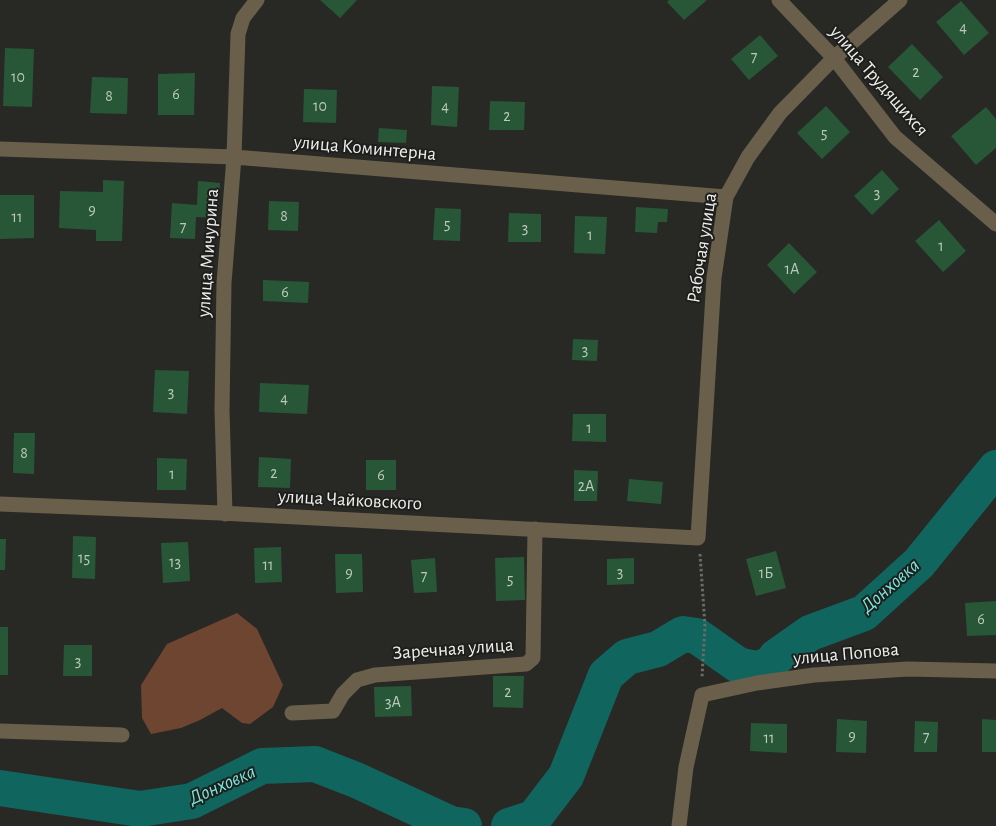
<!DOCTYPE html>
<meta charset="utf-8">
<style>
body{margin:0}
canvas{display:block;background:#282825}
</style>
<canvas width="996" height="826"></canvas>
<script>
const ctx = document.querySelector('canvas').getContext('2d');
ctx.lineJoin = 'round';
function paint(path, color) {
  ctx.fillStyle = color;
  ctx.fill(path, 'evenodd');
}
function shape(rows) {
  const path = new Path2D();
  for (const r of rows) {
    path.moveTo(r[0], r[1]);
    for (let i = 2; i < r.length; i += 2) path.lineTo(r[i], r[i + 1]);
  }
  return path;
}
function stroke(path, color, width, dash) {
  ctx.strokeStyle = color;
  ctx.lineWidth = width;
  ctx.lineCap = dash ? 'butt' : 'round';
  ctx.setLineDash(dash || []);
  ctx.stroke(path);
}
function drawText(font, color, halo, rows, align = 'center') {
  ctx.font = font + ' "Alegreya Sans",sans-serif';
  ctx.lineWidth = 4;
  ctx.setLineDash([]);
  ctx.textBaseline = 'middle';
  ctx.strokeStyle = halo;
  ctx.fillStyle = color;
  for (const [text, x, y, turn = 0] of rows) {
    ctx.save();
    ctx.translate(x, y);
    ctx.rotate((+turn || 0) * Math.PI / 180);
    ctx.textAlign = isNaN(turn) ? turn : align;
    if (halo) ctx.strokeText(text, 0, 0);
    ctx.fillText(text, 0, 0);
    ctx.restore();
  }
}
paint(shape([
 [237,613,257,629,283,685,273,707,250,724,242,723,222,708,200,720,181,728,151,734,142,718,141,685,167,644]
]), '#6e4530');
stroke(shape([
 [0,788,140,809,192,801,262,766,315,764,356,780,451,824,464,826],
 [509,826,534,818,566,776,606,675,627,657,658,649,683,634,697,636,738,665,756,669,770,665,776,657,810,633,864,613,919,563,996,468]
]), '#10655e', 36);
paint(shape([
 [320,0,357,0,340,18],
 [669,0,707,0,684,20,667,2],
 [961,1,989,33,964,55,936,22],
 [760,35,778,56,749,80,731,59],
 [912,44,943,77,920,100,888,67],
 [5,48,34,49,32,107,3,106],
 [195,73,194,115,158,115,158,74],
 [92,77,128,78,127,114,90,113],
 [432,86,459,87,457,127,431,125],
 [304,89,337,90,336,123,303,122],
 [490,101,525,102,524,130,489,130],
 [826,106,850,132,822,159,797,133],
 [986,107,996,119,996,148,976,165,951,136],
 [379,128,407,130,406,143,378,142],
 [882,170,899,189,872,215,854,196],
 [103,180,124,181,122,241,96,241,96,230,59,228,60,191,103,192],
 [198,181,220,183,218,218,196,217,195,239,170,238,172,203,197,205],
 [0,195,34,195,34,238,0,239],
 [269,201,299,202,298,231,268,230],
 [636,207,668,209,667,222,658,222,657,233,635,232],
 [435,208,461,209,460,241,433,240],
 [509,213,541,214,541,242,508,242],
 [575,216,607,217,605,254,574,253],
 [939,220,966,251,943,272,915,241],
 [789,243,817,272,794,294,767,265],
 [263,280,309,282,308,303,263,301],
 [573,339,598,340,597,361,572,360],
 [155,370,189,371,187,414,153,412],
 [260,383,309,385,307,414,259,412],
 [573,414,606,414,606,442,572,441],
 [14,433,35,433,34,474,13,473],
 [259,457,291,459,290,488,258,487],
 [157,458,187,459,186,490,157,490],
 [366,460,396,460,396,490,366,490],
 [574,470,598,471,597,501,574,501],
 [629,479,663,482,661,504,627,501],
 [73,536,96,537,95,579,72,578],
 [0,539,6,539,5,570,0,570],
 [188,542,190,581,163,583,161,543],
 [281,547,282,582,255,583,254,548],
 [776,551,786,588,756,596,746,559],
 [335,554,362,554,363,592,336,593],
 [524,557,525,600,496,601,495,558],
 [435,558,437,592,414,593,411,560],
 [634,558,634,584,607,585,607,559],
 [996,601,996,635,967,636,965,603],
 [0,627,8,627,8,675,0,675],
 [64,645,92,645,92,676,63,676],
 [493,676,524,676,523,708,493,707],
 [411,686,412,716,375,717,374,687],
 [837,719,867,721,866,753,836,752],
 [982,719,996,720,996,752,982,752],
 [915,721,938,722,937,752,914,752],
 [751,723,787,724,787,753,750,751]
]), '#275736');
stroke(shape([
 [700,554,705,626,702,677]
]), '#6b6b68', 3, [2.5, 2.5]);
stroke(shape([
 [779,0,834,58,895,137,996,224],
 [0,149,234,157,726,197],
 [0,504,220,513,698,538,714,278,726,197,748,157,780,113,834,58,900,0],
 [225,514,222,410,224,283,234,157,238,34,243,18,257,0],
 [292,713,333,711,343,694,357,680,375,675,526,664,533,658,535,529],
 [0,731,122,735],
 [679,826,686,767,702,695,757,683,814,675,908,669,996,671]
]), '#6a5f4a', 15);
drawText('16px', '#bcc8be', null, [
 ["4",963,27],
 ["7",754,57],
 ["2",916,72],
 ["10",18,77],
 ["6",176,94],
 ["8",109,96],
 ["10",320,106],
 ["4",445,106],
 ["2",507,116],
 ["5",824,133],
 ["3",877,193],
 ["9",92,210],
 ["8",284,216],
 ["11",17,217],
 ["5",447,224],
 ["7",183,227],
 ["3",525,228],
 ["1",590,235],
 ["1",941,246],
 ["1А",792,269],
 ["6",285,292],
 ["3",585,350],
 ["3",171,392],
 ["4",284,398],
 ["1",589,428],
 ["8",24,453],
 ["2",274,473],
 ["1",172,474],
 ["6",381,475],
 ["2А",586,486],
 ["15",84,558],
 ["13",175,562],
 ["11",268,565],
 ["3",620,572],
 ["9",349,573],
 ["1Б",766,573],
 ["7",424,576],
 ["5",510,579],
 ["6",981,619],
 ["3",78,661],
 ["2",508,692],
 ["3А",393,702],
 ["9",852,736],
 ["7",926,737],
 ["11",769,738]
]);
drawText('19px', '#eeeeec', '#1e1f1c', [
 ["улица Трудящихся",879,81,49],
 ["улица Коминтерна",365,148,5],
 ["Рабочая улица",702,248,-81],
 ["улица Мичурина",208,253,-86],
 ["улица Чайковского",350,500,3],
 ["Заречная улица",453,649,-4],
 ["улица Попова",846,654,-5]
]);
drawText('italic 20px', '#78e9de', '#1e1f1c', [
 ["Донховка",890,586,-41],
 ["Донховка",222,785,-24]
]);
</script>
